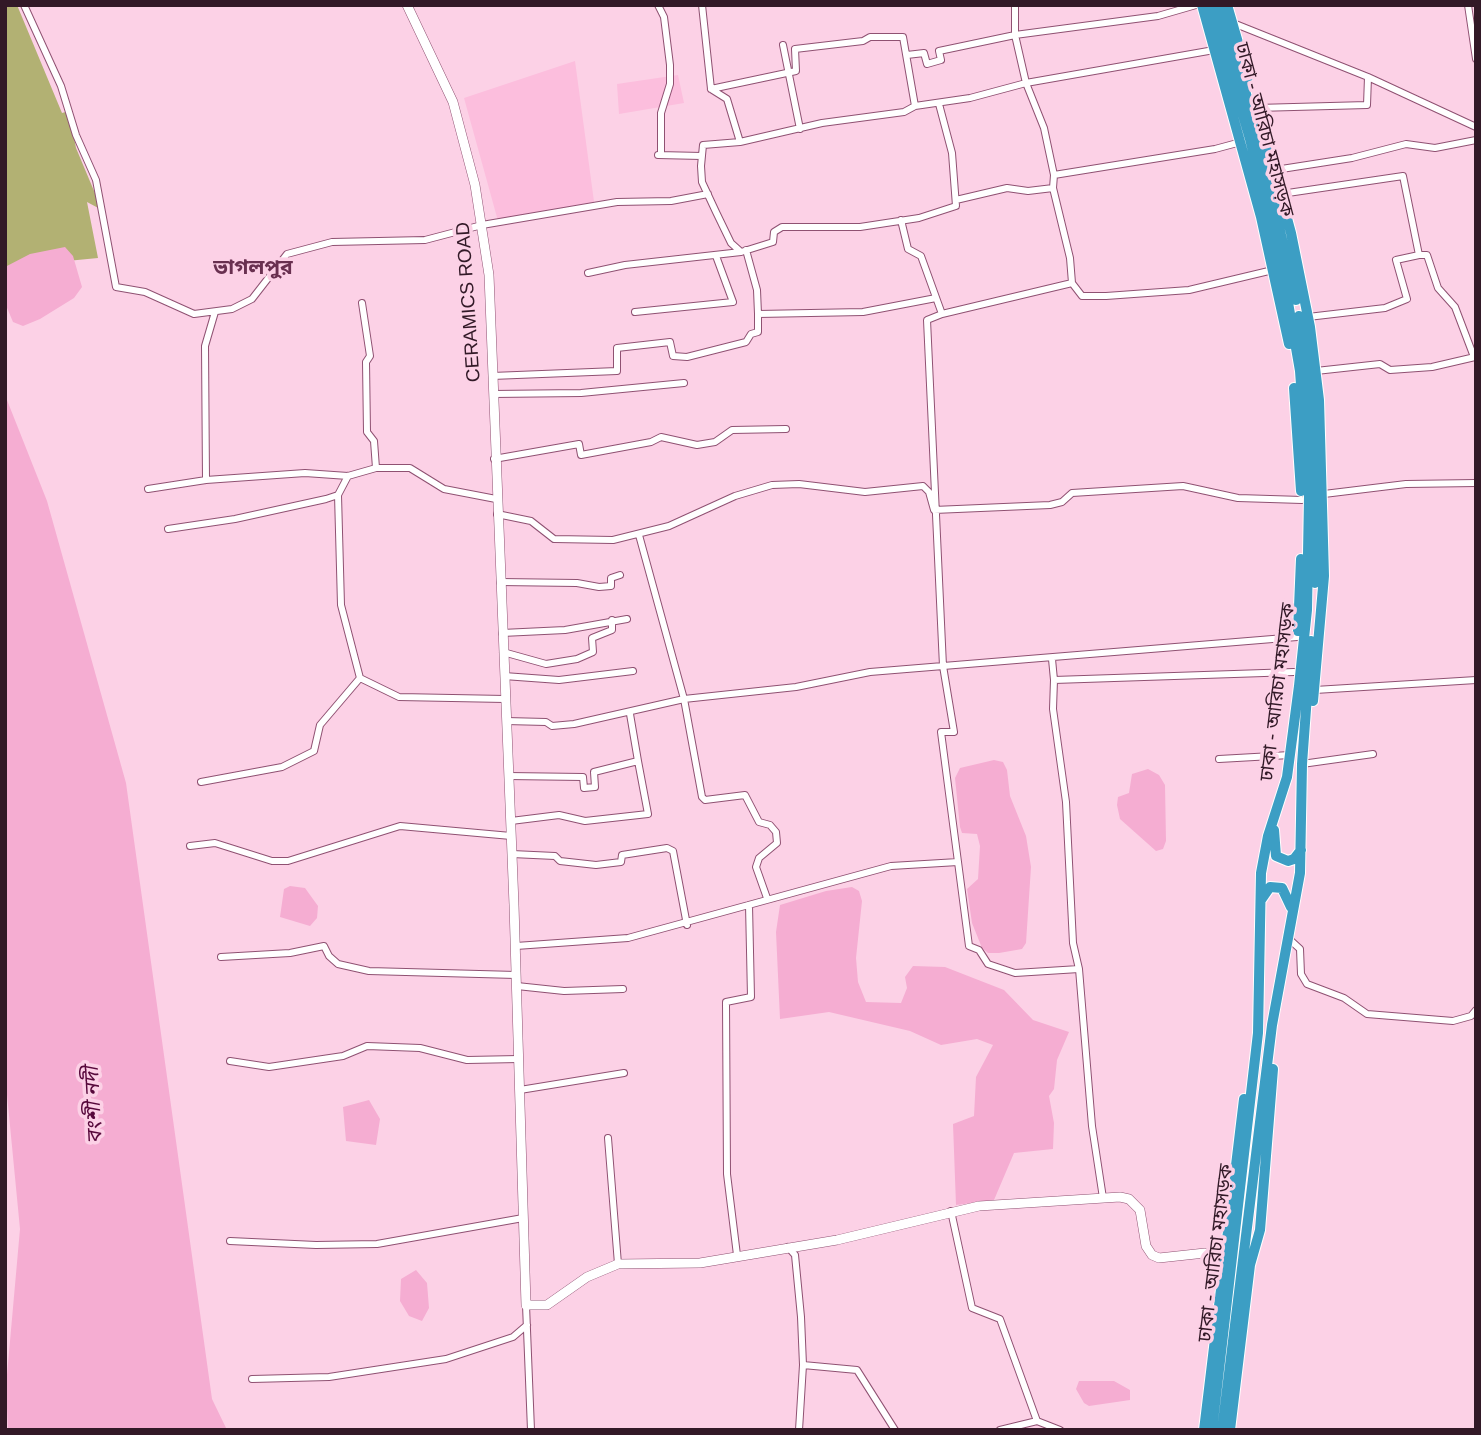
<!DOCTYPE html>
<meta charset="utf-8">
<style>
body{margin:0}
#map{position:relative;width:1481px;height:1435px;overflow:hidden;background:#fcd1e6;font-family:Arial,sans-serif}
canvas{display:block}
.frame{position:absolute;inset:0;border:7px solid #321927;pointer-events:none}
</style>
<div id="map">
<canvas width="1481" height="1435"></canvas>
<div class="frame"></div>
</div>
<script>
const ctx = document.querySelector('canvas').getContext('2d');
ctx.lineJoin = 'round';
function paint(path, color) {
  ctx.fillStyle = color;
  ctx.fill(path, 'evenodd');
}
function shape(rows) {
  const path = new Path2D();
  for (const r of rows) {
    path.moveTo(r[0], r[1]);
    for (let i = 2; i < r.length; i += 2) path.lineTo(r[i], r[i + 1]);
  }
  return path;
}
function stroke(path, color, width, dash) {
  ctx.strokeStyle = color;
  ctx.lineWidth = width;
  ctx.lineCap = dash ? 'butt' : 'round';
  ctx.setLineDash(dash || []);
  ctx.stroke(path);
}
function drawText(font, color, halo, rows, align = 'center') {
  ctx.font = font + ' Arial,"Noto Sans Bengali",sans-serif';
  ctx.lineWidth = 7;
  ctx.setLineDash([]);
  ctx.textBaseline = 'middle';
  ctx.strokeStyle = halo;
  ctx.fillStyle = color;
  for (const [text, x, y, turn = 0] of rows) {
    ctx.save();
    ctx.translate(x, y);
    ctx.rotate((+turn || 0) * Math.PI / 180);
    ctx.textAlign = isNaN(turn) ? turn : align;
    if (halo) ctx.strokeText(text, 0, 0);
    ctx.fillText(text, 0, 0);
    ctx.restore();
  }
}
paint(shape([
 [575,61,595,209,498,221,464,98],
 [678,75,684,103,619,114,617,84]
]), '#fcbedd');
paint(shape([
 [5,5,17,5,62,113,69,111,76,148,102,210,87,202,98,258,5,267]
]), '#b2b173');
paint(shape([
 [65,247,73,256,82,287,74,298,40,319,23,326,13,322,5,303,5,267,30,254],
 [5,395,47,501,126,783,212,1399,227,1430,8,1430,6,1386,20,1229,5,1074],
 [994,760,1003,762,1007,770,1010,796,1026,836,1031,867,1026,943,1022,949,999,953,988,953,982,948,972,923,967,889,978,879,980,846,977,834,962,833,960,827,955,778,960,768],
 [1148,769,1159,775,1165,785,1166,841,1163,849,1156,851,1120,819,1117,805,1118,797,1129,793,1132,774],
 [290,886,305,888,318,906,317,918,310,926,280,917,284,889],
 [852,887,859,891,862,901,856,958,858,982,866,1002,901,1003,907,988,905,977,913,966,945,967,1004,990,1033,1020,1069,1032,1057,1060,1054,1089,1049,1096,1054,1123,1053,1149,1014,1153,994,1200,956,1205,953,1124,974,1116,976,1077,993,1045,977,1039,941,1045,910,1031,829,1012,780,1019,776,932,780,905,826,891],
 [369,1100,380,1119,376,1145,346,1141,343,1107],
 [416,1270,427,1283,429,1308,422,1321,409,1316,400,1301,401,1279],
 [1079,1381,1114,1381,1130,1390,1130,1400,1089,1406,1084,1403,1076,1389]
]), '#f5add2');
const street = shape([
 [24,5,61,86,76,135,96,180,116,287,145,292,194,314,232,309,252,299,287,254,332,242,425,240,482,225,617,202,671,201,708,194],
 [658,5,664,17,670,65,670,84,661,113,661,155],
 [702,5,711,89,796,71,795,49,863,41,870,37,903,37,915,106,970,98,1026,83,1015,35,1158,16,1196,5],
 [1468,5,1476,59],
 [1233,23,1368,77,1476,127],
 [783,45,800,129],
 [907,55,924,53,927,64,941,60,939,51,1015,35,1015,5],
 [711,89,727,99,740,142,822,123,904,112,915,106],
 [1257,108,1367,105,1368,77],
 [740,142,703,145,701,166,702,182,716,212,731,243,741,252,773,242,774,232,782,227,860,227,919,218,956,206,952,153,939,104],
 [658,155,702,156],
 [1275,170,1352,158,1406,144,1435,148,1476,140],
 [1054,175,1044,128,1026,83,1214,50],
 [1053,188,1070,258,1072,283],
 [1281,194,1403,176,1419,255,1427,255,1438,288,1455,307,1474,357],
 [956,200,1007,188,1028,191,1053,188,1054,175,1215,149,1241,142],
 [901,220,908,249,921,256,942,314,1072,283,1082,296,1106,296,1189,290,1273,270],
 [588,273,625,265,741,252],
 [362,303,370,356,366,362,367,432,374,441,376,468],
 [635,312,733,302,716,256],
 [758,314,863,312,936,298],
 [942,314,927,320,943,666,954,732,941,732,969,946,979,950,988,964,1015,973,1079,969],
 [1308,317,1385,308,1407,299,1396,260,1419,255],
 [1316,371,1380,364,1390,370,1432,367,1475,357],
 [492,376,617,371,617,348,670,342,673,356,687,357,746,342,751,334,758,332,758,314,757,290,746,250],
 [493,394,581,393,684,383],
 [494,459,579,444,581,455,651,442,661,437,697,445,715,442,732,430,786,429],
 [206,480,305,473,348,476,376,468,410,468,444,489,496,499],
 [148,489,206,480,205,346,215,312],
 [1324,494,1406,484,1476,483],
 [338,495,341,605,360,678,399,697,505,699],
 [497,514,531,521,554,539,613,540,669,526,735,496,772,485,799,484,865,492,923,486,929,492,934,510,1050,505,1062,502,1072,493,1183,486,1238,498,1302,500],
 [168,529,235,519,326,499,338,495,348,476],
 [639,535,684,699,796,687,870,672,1297,637],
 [500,582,577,583,599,587,611,586,611,578,620,575],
 [502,633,565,630,627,619],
 [503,652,546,664,577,659,593,652,592,638,612,630,612,620],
 [1052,659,1054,680],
 [504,676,559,680,633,671],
 [1315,690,1476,680],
 [506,721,546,722,552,726,574,724,684,699,702,797,705,800,745,795,759,822,770,825,776,832,777,843,759,858,756,867,767,898],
 [1219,759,1290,755],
 [1302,764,1373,754],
 [508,776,583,777,584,788,595,787,594,772,638,761,630,714],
 [201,782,282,767,314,751,320,725,360,678],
 [511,821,559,815,585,821,648,814,638,761],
 [190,846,215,843,272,861,288,861,400,826,511,836],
 [512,854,555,856,560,861,596,865,621,862,622,855,667,848,673,851,687,925],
 [1288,938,1300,949,1301,974,1307,984,1344,998,1367,1014,1453,1021,1471,1016,1476,1010],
 [516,946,628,938,891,866,958,862],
 [221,957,290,953,324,946,329,956,338,964,369,971,516,975],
 [517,986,564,991,623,989],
 [230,1061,269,1067,343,1056,367,1046,420,1048,467,1060,519,1059],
 [520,1090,624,1073],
 [608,1138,618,1264],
 [1103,1198,1092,1126,1079,969,1073,943,1066,802,1053,709,1054,680,1294,672],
 [951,1211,972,1308,1000,1319,1037,1421,1060,1430],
 [230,1241,316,1245,377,1244,523,1218],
 [788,1247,795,1255,801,1317,803,1365,799,1430],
 [737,1255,727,1174,726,1002,751,997,749,905],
 [526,1305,531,1430],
 [803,1365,857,1370,895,1430],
 [252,1379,329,1377,446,1359,513,1337,527,1325],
 [1000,1430,1037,1421]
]);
const secondary = shape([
 [407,5,453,102,475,185,489,275,514,905,526,1305,547,1305,587,1277,618,1264,700,1263,837,1240,979,1206,1120,1197,1129,1199,1140,1210,1146,1246,1152,1255,1159,1258,1205,1253,1224,1265]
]);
const highway = shape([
 [1202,5,1261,217,1289,344],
 [1211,5,1250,139,1282,268,1300,371,1309,497,1307,610,1299,686,1287,777,1268,836,1261,873,1258,1033,1212,1430],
 [1219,5,1256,127,1296,300],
 [1227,5,1248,77],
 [1262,126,1291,233,1310,327,1319,400,1324,576,1313,701],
 [1299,316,1313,425,1316,496,1315,583],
 [1294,388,1301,491],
 [1298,631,1301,559],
 [1274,830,1276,856,1288,861,1294,859,1301,850],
 [1261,900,1270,887,1282,888,1291,907],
 [1204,1430,1244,1099],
 [1222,1430,1272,1025,1300,873,1302,764,1311,641],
 [1230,1430,1250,1265,1260,1230,1273,1069]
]);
stroke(street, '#8f5172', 8);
stroke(secondary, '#8f5172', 10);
stroke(highway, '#fff', 12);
stroke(street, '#fff', 6);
stroke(secondary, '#fff', 9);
stroke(highway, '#3c9ec4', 10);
drawText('19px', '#321927', '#fcd1e6', [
 ["ঢাকা - আরিচা মহাসড়ক",1264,130,75],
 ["CERAMICS ROAD",469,302,-94],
 ["ঢাকা - আরিচা মহাসড়ক",1278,692,-83],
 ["ঢাকা - আরিচা মহাসড়ক",1216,1253,-83]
]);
drawText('bold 21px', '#693050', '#fcd1e6', [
 ["ভাগলপুর",253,268]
]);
drawText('italic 21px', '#57083b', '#fcd1e6', [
 ["বংশী নদী",94,1105,-93]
]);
</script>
